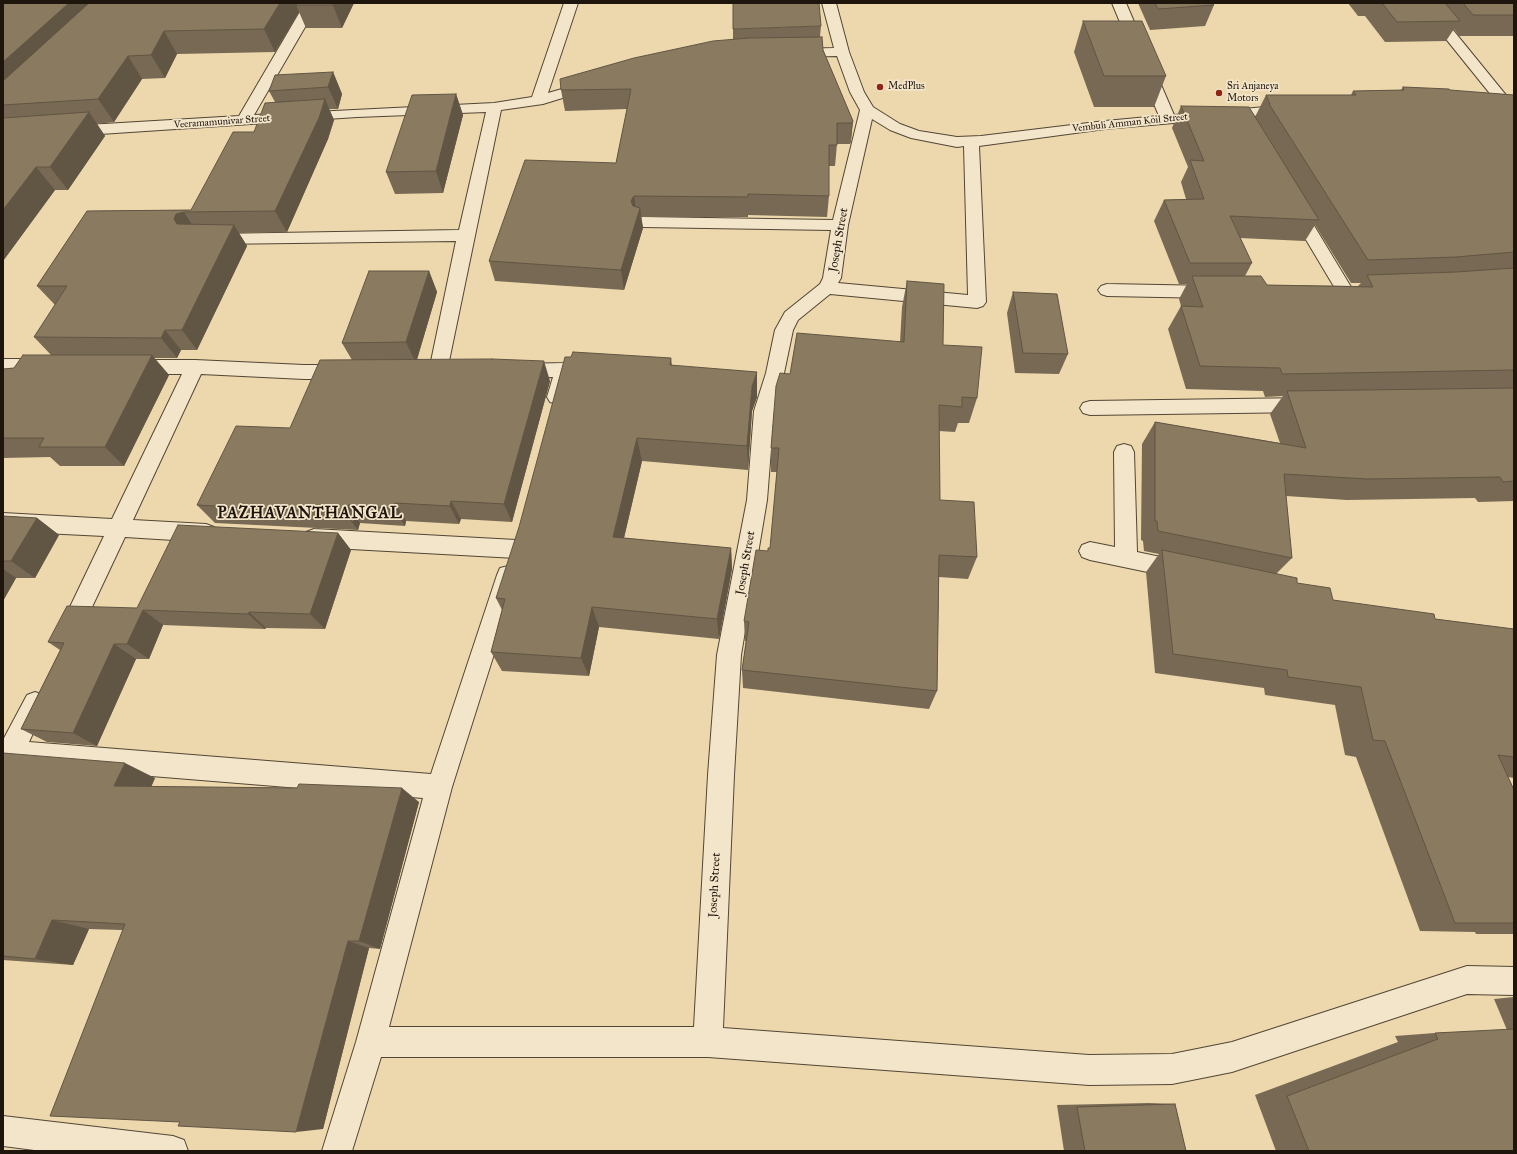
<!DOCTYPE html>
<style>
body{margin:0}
#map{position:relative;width:1517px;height:1154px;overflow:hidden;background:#edd7ad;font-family:"IM FELL Great Primer",serif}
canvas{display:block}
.frame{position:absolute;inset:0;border:4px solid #1e150d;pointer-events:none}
</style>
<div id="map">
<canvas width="1517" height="1154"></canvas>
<div class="frame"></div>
</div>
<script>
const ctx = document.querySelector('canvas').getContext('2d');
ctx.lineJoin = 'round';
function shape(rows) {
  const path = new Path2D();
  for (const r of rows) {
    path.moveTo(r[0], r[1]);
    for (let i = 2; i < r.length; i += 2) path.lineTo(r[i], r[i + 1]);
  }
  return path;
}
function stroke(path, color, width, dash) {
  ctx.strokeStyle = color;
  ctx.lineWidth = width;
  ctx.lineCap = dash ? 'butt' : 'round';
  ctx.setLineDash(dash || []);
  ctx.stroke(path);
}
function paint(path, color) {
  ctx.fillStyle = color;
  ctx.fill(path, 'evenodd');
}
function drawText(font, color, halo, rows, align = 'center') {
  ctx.font = font + ' "IM FELL Great Primer",serif';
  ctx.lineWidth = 3.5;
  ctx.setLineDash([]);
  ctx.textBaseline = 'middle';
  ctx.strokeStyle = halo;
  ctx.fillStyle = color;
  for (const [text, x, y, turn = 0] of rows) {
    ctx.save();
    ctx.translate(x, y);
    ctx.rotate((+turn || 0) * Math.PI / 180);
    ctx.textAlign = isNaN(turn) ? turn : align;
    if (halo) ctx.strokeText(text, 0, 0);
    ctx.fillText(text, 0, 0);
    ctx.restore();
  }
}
const minor = shape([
 [305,3,319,3,254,115,494,103,532,97,564,3,578,3,548,93,590,81,595,82,597,85,595,88,543,104,501,110,447,371,445,376,438,378,431,376,429,371,456,241,213,244,207,243,205,239,207,235,213,234,459,230,486,112,357,117,70,136,65,134,62,131,65,128,70,126,239,116,305,3],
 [822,3,836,3,849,52,864,92,873,107,900,124,919,131,957,137,981,136,1105,121,1159,116,1112,3,1126,3,1174,115,1288,105,1293,106,1295,109,1293,112,1288,113,1105,129,979,146,986,302,983,306,977,308,830,294,798,320,793,330,784,373,774,411,767,500,741,655,734,775,723,1028,1089,1055,1172,1054,1232,1042,1467,966,1514,967,1514,995,1467,994,1232,1072,1172,1084,1089,1085,708,1057,381,1057,352,1151,322,1151,356,1042,423,798,3,764,3,740,27,695,35,692,43,695,47,703,29,742,431,774,497,575,500,568,508,566,516,568,519,575,452,787,389,1027,694,1027,708,775,717,655,747,500,754,411,766,373,775,330,785,312,820,284,823,278,831,230,643,227,637,226,635,222,637,218,643,217,833,220,860,110,850,92,837,56,795,57,790,56,788,53,790,50,795,49,834,48,822,3],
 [872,119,890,130,911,138,957,147,964,146,968,295,838,283,841,278,848,225,872,119],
 [1417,3,1431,3,1514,105,1514,111,1509,112,1504,111,1417,3],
 [1295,203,1301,204,1351,287,1354,291,1351,295,1345,297,1339,295,1287,208,1289,204,1295,203],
 [1107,284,1213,286,1219,288,1222,292,1219,296,1213,298,1107,296,1101,294,1098,290,1101,286,1107,284],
 [3,359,46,359,53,361,55,366,53,371,46,373,3,373,3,359],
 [132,360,195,360,304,365,346,365,353,367,355,372,353,377,346,379,304,379,201,374,133,520,206,524,214,527,217,533,214,539,206,542,125,537,76,641,68,644,60,641,57,634,104,536,3,531,3,513,112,519,182,374,132,374,125,372,123,367,125,362,132,360],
 [564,363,571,365,573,370,567,397,564,402,557,404,550,402,547,397,553,377,518,378,511,376,509,371,511,366,518,364,564,363],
 [1307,398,1314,400,1317,405,1314,410,1307,412,1090,415,1083,413,1080,408,1083,403,1090,401,1307,398],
 [1124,444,1131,446,1134,452,1137,552,1189,563,1192,570,1189,577,1181,579,1090,560,1082,557,1079,551,1082,545,1090,542,1115,547,1114,452,1117,446,1124,444],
 [314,529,516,540,524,543,527,549,524,555,516,558,314,547,306,544,303,538,306,532,314,529],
 [3,1116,173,1136,184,1140,188,1151,42,1151,3,1146,3,1116]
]);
stroke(minor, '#524635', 2);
paint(minor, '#f3e5ca');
paint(shape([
 [3,3,354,3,342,28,306,28,299,12,275,52,177,54,165,78,142,79,114,122,97,124,105,136,68,190,55,190,3,261],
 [1138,3,1212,3,1214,5,1205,26,1150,30],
 [1348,3,1514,3,1514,36,1459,36,1454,29,1446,41,1385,42,1365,16,1358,16],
 [1083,21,1166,76,1154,107,1094,107,1074,52],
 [821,26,820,37,823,50,853,121,850,144,837,144,835,166,829,166,829,196,827,217,748,215,748,217,641,217,643,228,624,290,495,281,489,261,616,163,627,109,565,111,561,90,733,40,733,29],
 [333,72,342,94,338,109,329,109,334,120,328,139,287,232,239,233,247,246,197,350,181,350,177,358,154,358,169,375,124,466,60,466,50,457,3,458,3,369,14,368,51,355,34,337,55,305,37,286,87,211,191,210,254,132,275,102,269,91],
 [1403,87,1514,95,1514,501,1478,502,1475,498,1347,500,1286,496,1292,558,1276,574,1333,600,1435,619,1514,629,1514,778,1508,777,1514,790,1514,934,1476,934,1475,932,1420,931,1356,757,1345,755,1335,705,1265,695,1264,688,1155,673,1146,572,1159,554,1144,551,1143,541,1141,540,1142,444,1155,422,1280,443,1270,414,1283,396,1265,397,1263,391,1186,389,1168,329,1181,306,1179,299,1187,284,1179,284,1154,221,1164,200,1186,199,1181,182,1188,167,1172,128,1181,106,1255,117,1266,95,1351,95,1353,91,1401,90],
 [1315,225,1351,283,1361,283,1358,286,1267,285,1245,276,1252,263,1240,238,1305,241],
 [456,94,463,115,443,193,395,194,386,172],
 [429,271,437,292,417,359,550,381,512,522,461,519,459,524,406,521,405,526,360,523,358,530,215,523,197,505,290,428,352,360,342,343],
 [907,281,943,345,977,398,969,423,958,423,955,432,939,431,940,500,977,557,968,579,939,577,937,691,929,709,743,688,742,670,746,641,745,641,744,621,768,551,770,548,777,472,771,472,771,448,790,374,900,342,902,307],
 [1013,292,1068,354,1059,374,1015,373,1007,313],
 [671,358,672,365,757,397,752,411,748,470,642,461,624,538,731,548,732,569,719,639,599,627,589,676,502,671,491,652,502,610,496,598],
 [3,516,37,518,59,535,35,578,16,578,3,601],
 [338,533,351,550,325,629,266,628,265,629,163,625,149,659,136,659,97,746,47,742,21,729,60,650,48,642],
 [3,753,155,778,151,787,419,802,380,949,369,948,323,1129,180,1122,122,930,89,929,73,965,3,960],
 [1514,997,1514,1151,1276,1151,1255,1095,1398,1042,1395,1036,1435,1033,1507,1030,1494,999],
 [1149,1103,1175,1104,1186,1151,1064,1151,1057,1105]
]), '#776953');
paint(shape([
 [69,3,109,3,3,102,3,62],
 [280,3,304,3,296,5,299,12,275,52,264,29],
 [334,3,354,3,342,28,333,5],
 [164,31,177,54,165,78,151,55],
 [128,56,142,79,114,122,98,99],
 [333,72,342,94,338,109,328,87],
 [456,94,463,115,443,193,436,171],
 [325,99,334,120,328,139,287,232,275,211],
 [89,112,105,136,68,190,50,167],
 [853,121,851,142,850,144,852,123],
 [36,167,55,190,3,261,3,210],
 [634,196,637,217,631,201],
 [640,208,643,228,624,290,621,270],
 [184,212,198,234,189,241,174,219,176,214],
 [234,225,247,246,197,350,182,330],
 [429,271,437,292,416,363,406,342],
 [165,330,181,350,177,358,161,338],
 [152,355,169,375,124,466,105,447],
 [544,361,550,381,512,522,504,504],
 [757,372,757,397,752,411,748,470,747,446,752,386],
 [637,438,642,461,619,559,613,537],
 [451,501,461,519,459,524,450,506],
 [395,503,406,521,405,526,393,508],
 [348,505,360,523,358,530,345,513],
 [37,518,59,535,35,578,11,561],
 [338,533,351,550,325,629,310,614],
 [731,548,732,569,719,639,717,619],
 [3,569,16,578,3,601],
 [592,607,599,627,589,676,581,658],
 [143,610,163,625,149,659,127,644],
 [249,612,266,628,265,629,248,614],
 [114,644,136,659,97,746,73,733],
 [125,763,155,778,145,801,114,786],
 [402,788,419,802,380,949,359,941],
 [52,920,89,929,73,965,35,959],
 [348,941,369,948,323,1129,296,1132]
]), '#615543');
const building = shape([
 [3,3,69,3,3,62,3,3],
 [89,3,280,3,264,29,164,31,151,55,128,56,98,99,3,105,3,81,89,3],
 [297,3,334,3,333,5,296,5,297,3],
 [733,3,819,3,821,26,733,29,733,3],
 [1155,3,1212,3,1214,5,1158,9,1155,3],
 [1382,3,1445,3,1460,21,1397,22,1382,3],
 [1463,3,1514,3,1514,15,1473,15,1463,3],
 [1083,21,1142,21,1166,76,1104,76,1083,21],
 [822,37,823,50,853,121,852,123,837,123,837,145,829,145,829,196,748,194,748,197,634,196,631,201,633,206,640,208,621,270,489,261,525,160,616,163,631,89,561,90,560,79,634,58,713,41,749,38,822,37],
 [333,72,328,87,269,91,275,75,333,72],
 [1403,87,1449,89,1450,90,1514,95,1514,252,1456,257,1368,260,1269,104,1270,104,1266,95,1356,95,1353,91,1404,90,1403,87],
 [456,94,436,171,386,172,412,95,456,94],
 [325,99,319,118,275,211,184,212,176,214,174,219,177,224,234,225,182,330,165,330,161,338,34,337,67,286,37,286,87,211,191,210,233,132,254,132,265,103,325,99],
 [1181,106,1249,107,1319,220,1230,216,1252,263,1190,263,1164,200,1204,199,1190,160,1204,161,1181,106],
 [89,112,50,167,36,167,3,210,3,118,89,112],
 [1514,268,1514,370,1282,374,1280,368,1200,366,1181,306,1203,307,1192,276,1261,276,1267,285,1373,287,1367,275,1456,272,1514,268],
 [369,271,429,271,406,342,342,343,369,271],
 [907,281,944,284,943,345,982,347,977,398,962,397,962,407,939,405,940,500,974,502,977,557,939,555,937,691,742,670,749,622,744,621,756,550,768,551,768,548,770,548,779,448,771,448,776,386,780,373,790,374,797,333,904,342,907,281],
 [1013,292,1057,294,1068,354,1023,353,1013,292],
 [573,352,671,358,670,365,757,372,752,386,747,446,637,438,613,537,731,548,717,619,592,607,581,658,491,652,505,599,496,598,519,527,565,357,571,357,573,352],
 [23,355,152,355,105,447,39,447,44,438,3,438,3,369,14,368,23,355],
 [492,359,544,361,504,504,451,501,450,506,395,503,393,508,348,505,345,513,197,505,236,426,290,428,320,360,492,359],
 [1514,388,1514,481,1503,482,1500,477,1367,479,1284,474,1292,558,1158,531,1157,521,1155,521,1155,422,1306,448,1287,391,1514,388],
 [3,516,37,518,11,561,3,561,3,516],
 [178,525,338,533,310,614,249,612,248,614,143,610,127,644,114,644,73,733,21,729,64,643,48,642,67,606,137,608,178,525],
 [1162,550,1297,578,1297,583,1330,588,1333,600,1434,614,1435,619,1514,629,1514,757,1498,755,1514,790,1514,924,1514,923,1455,923,1385,741,1373,740,1361,687,1288,677,1287,670,1173,654,1162,550],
 [3,753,125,763,114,786,297,788,299,784,402,788,359,941,348,941,296,1132,178,1126,180,1122,50,1116,125,924,52,920,35,959,3,956,3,753],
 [1514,1029,1514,1151,1309,1151,1287,1096,1438,1039,1435,1033,1514,1029],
 [1175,1104,1186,1151,1085,1151,1077,1107,1175,1104]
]);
paint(building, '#8a7a60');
stroke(building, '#615543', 1);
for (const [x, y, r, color] of [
 [880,87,4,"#8f2418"],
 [1219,93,4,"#8f2418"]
]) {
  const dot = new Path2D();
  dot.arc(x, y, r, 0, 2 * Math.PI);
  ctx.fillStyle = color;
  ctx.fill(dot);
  stroke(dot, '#f3e5ca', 1.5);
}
drawText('10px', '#1e150d', '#f3e5ca', [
 ["MedPlus",888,87],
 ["Sri Anjaneya",1227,87],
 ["Motors",1227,99]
], 'left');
drawText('10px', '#1e150d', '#f3e5ca', [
 ["Veeramamunivar Street",222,122,-4],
 ["Vembuli Amman Koil Street",1130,123,-6]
]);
drawText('12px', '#1e150d', '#f3e5ca', [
 ["Joseph Street",839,240,-80],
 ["Joseph Street",746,563,-80],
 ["Joseph Street",715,885,-87]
]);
ctx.letterSpacing = '1px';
drawText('bold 16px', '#1e150d', '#f3e5ca', [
 ["PAZHAVANTHANGAL",310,514]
]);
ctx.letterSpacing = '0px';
</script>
